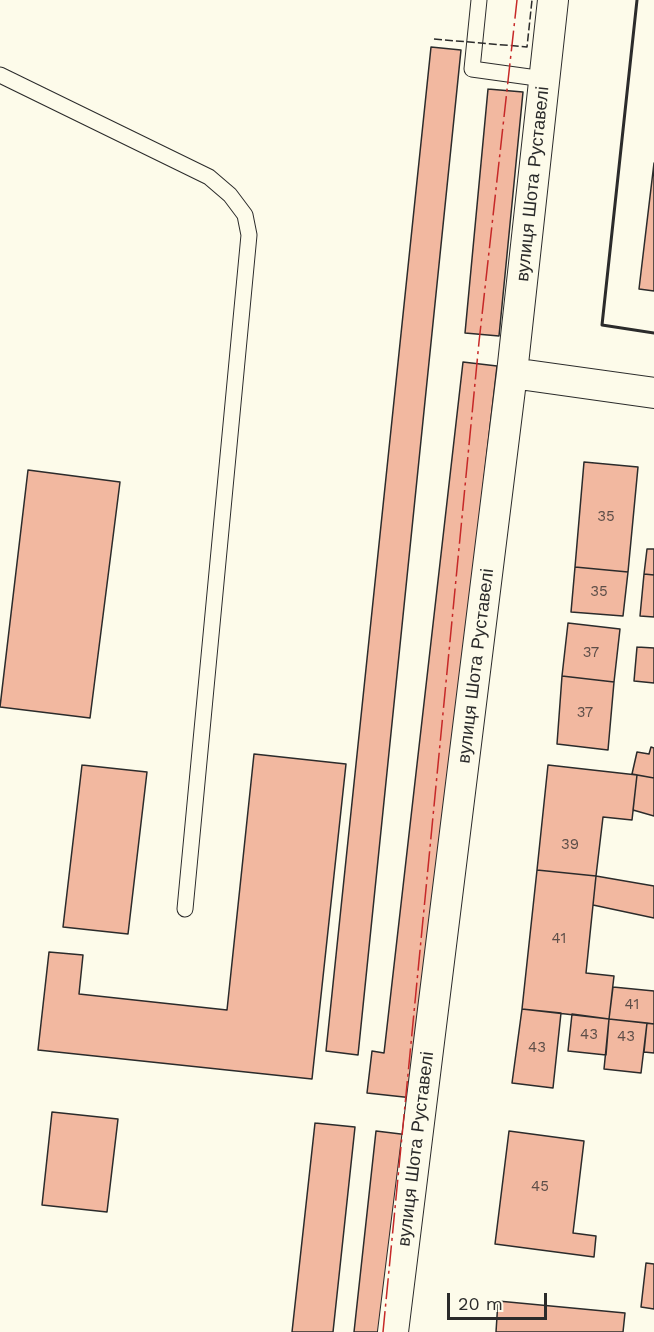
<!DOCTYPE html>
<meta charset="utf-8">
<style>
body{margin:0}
#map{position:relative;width:654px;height:1332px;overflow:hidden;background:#fdfbea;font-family:"Work Sans",sans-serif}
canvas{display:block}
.scale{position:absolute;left:447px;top:1293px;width:100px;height:27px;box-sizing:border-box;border:3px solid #2b2b2b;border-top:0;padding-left:8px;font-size:18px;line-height:21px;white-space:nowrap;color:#2b2b2b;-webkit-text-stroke:4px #fdfbea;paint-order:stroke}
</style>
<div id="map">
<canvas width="654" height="1332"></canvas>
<div class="scale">20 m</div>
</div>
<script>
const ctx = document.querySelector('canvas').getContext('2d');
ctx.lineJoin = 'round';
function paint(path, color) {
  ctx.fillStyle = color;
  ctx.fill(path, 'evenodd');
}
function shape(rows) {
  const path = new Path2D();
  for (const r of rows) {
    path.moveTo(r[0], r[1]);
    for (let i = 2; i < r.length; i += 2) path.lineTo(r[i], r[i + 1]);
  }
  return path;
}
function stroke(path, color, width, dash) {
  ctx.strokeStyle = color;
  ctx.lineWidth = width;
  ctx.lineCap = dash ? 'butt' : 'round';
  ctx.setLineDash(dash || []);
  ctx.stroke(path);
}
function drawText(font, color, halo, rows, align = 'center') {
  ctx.font = font + ' "Work Sans",sans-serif';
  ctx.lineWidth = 4.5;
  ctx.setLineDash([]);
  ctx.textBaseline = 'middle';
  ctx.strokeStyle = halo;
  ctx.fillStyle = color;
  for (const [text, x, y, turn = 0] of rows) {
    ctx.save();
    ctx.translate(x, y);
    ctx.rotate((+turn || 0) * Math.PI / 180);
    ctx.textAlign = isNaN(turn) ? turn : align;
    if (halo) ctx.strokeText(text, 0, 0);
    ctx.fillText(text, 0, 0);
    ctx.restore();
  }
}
const building = shape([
 [431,47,461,50,358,1055,326,1051,431,47],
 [488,89,523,92,499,336,465,333,488,89],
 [654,163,654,291,639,289,654,163],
 [463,362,497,366,413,1098,367,1093,372,1051,384,1053,463,362],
 [584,462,638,467,628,572,575,567,584,462],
 [28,470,120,482,90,718,0,707,28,470],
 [647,549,654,549,654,575,644,574,647,549],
 [575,567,628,572,623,616,571,612,575,567],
 [644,574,654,575,654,617,640,616,644,574],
 [568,623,620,629,614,682,562,676,568,623],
 [637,647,654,648,654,683,634,681,637,647],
 [562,676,614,682,608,750,557,744,562,676],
 [651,747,654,748,654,778,632,774,637,752,649,754,651,747],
 [254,754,346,764,312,1079,38,1050,49,952,83,955,79,994,227,1010,254,754],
 [82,765,147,772,128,934,63,927,82,765],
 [548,765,637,775,632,820,603,817,596,876,537,870,548,765],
 [637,775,654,778,654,816,633,810,637,775],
 [537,870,596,876,586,973,614,976,609,1019,522,1009,537,870],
 [596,876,654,886,654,918,593,905,596,876],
 [613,987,654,991,654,1024,609,1019,613,987],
 [522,1009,561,1013,553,1088,512,1083,522,1009],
 [572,1014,609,1019,606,1055,568,1051,572,1014],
 [609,1019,647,1023,641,1073,604,1069,609,1019],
 [647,1023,654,1024,654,1053,644,1052,647,1023],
 [52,1112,118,1119,107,1212,42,1205,52,1112],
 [315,1123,355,1127,333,1332,292,1332,315,1123],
 [376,1131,409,1135,387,1332,354,1332,376,1131],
 [509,1131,584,1141,573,1233,596,1236,594,1257,495,1244,509,1131],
 [646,1263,654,1264,654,1309,641,1307,646,1263],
 [498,1301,625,1313,623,1332,496,1332,498,1301]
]);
paint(building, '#f2b8a0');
stroke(building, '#2b2b2b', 1.5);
const lane = shape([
 [479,0,472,69,544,79],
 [0,75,209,177,230,195,245,215,249,235,185,909]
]);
const street = shape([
 [512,373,654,393],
 [393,1332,512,373,553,0]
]);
stroke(lane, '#2b2b2b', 17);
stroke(street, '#2b2b2b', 32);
stroke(lane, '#fdfbea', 15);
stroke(street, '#fdfbea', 30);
stroke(shape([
 [434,39,527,47,532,0]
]), '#2b2b2b', 1.5, [8, 3]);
stroke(shape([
 [637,0,602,325,654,333]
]), '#2b2b2b', 3);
stroke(shape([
 [383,1332,479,342,517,0]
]), '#c62828', 1.5, [21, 4.5, 3, 4.5]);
drawText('15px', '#5d4e48', null, [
 ["35",606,517],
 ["35",599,592],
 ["37",591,653],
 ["37",585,713],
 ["39",570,845],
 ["41",559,939],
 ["41",632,1005],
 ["43",589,1035],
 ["43",626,1037],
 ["43",537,1048],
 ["45",540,1187]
]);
drawText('18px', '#2b2b2b', '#fdfbea', [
 ["вулиця Шота Руставелі",533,184,-84],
 ["вулиця Шота Руставелі",476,666,-83],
 ["вулиця Шота Руставелі",416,1149,-83]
]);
</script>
